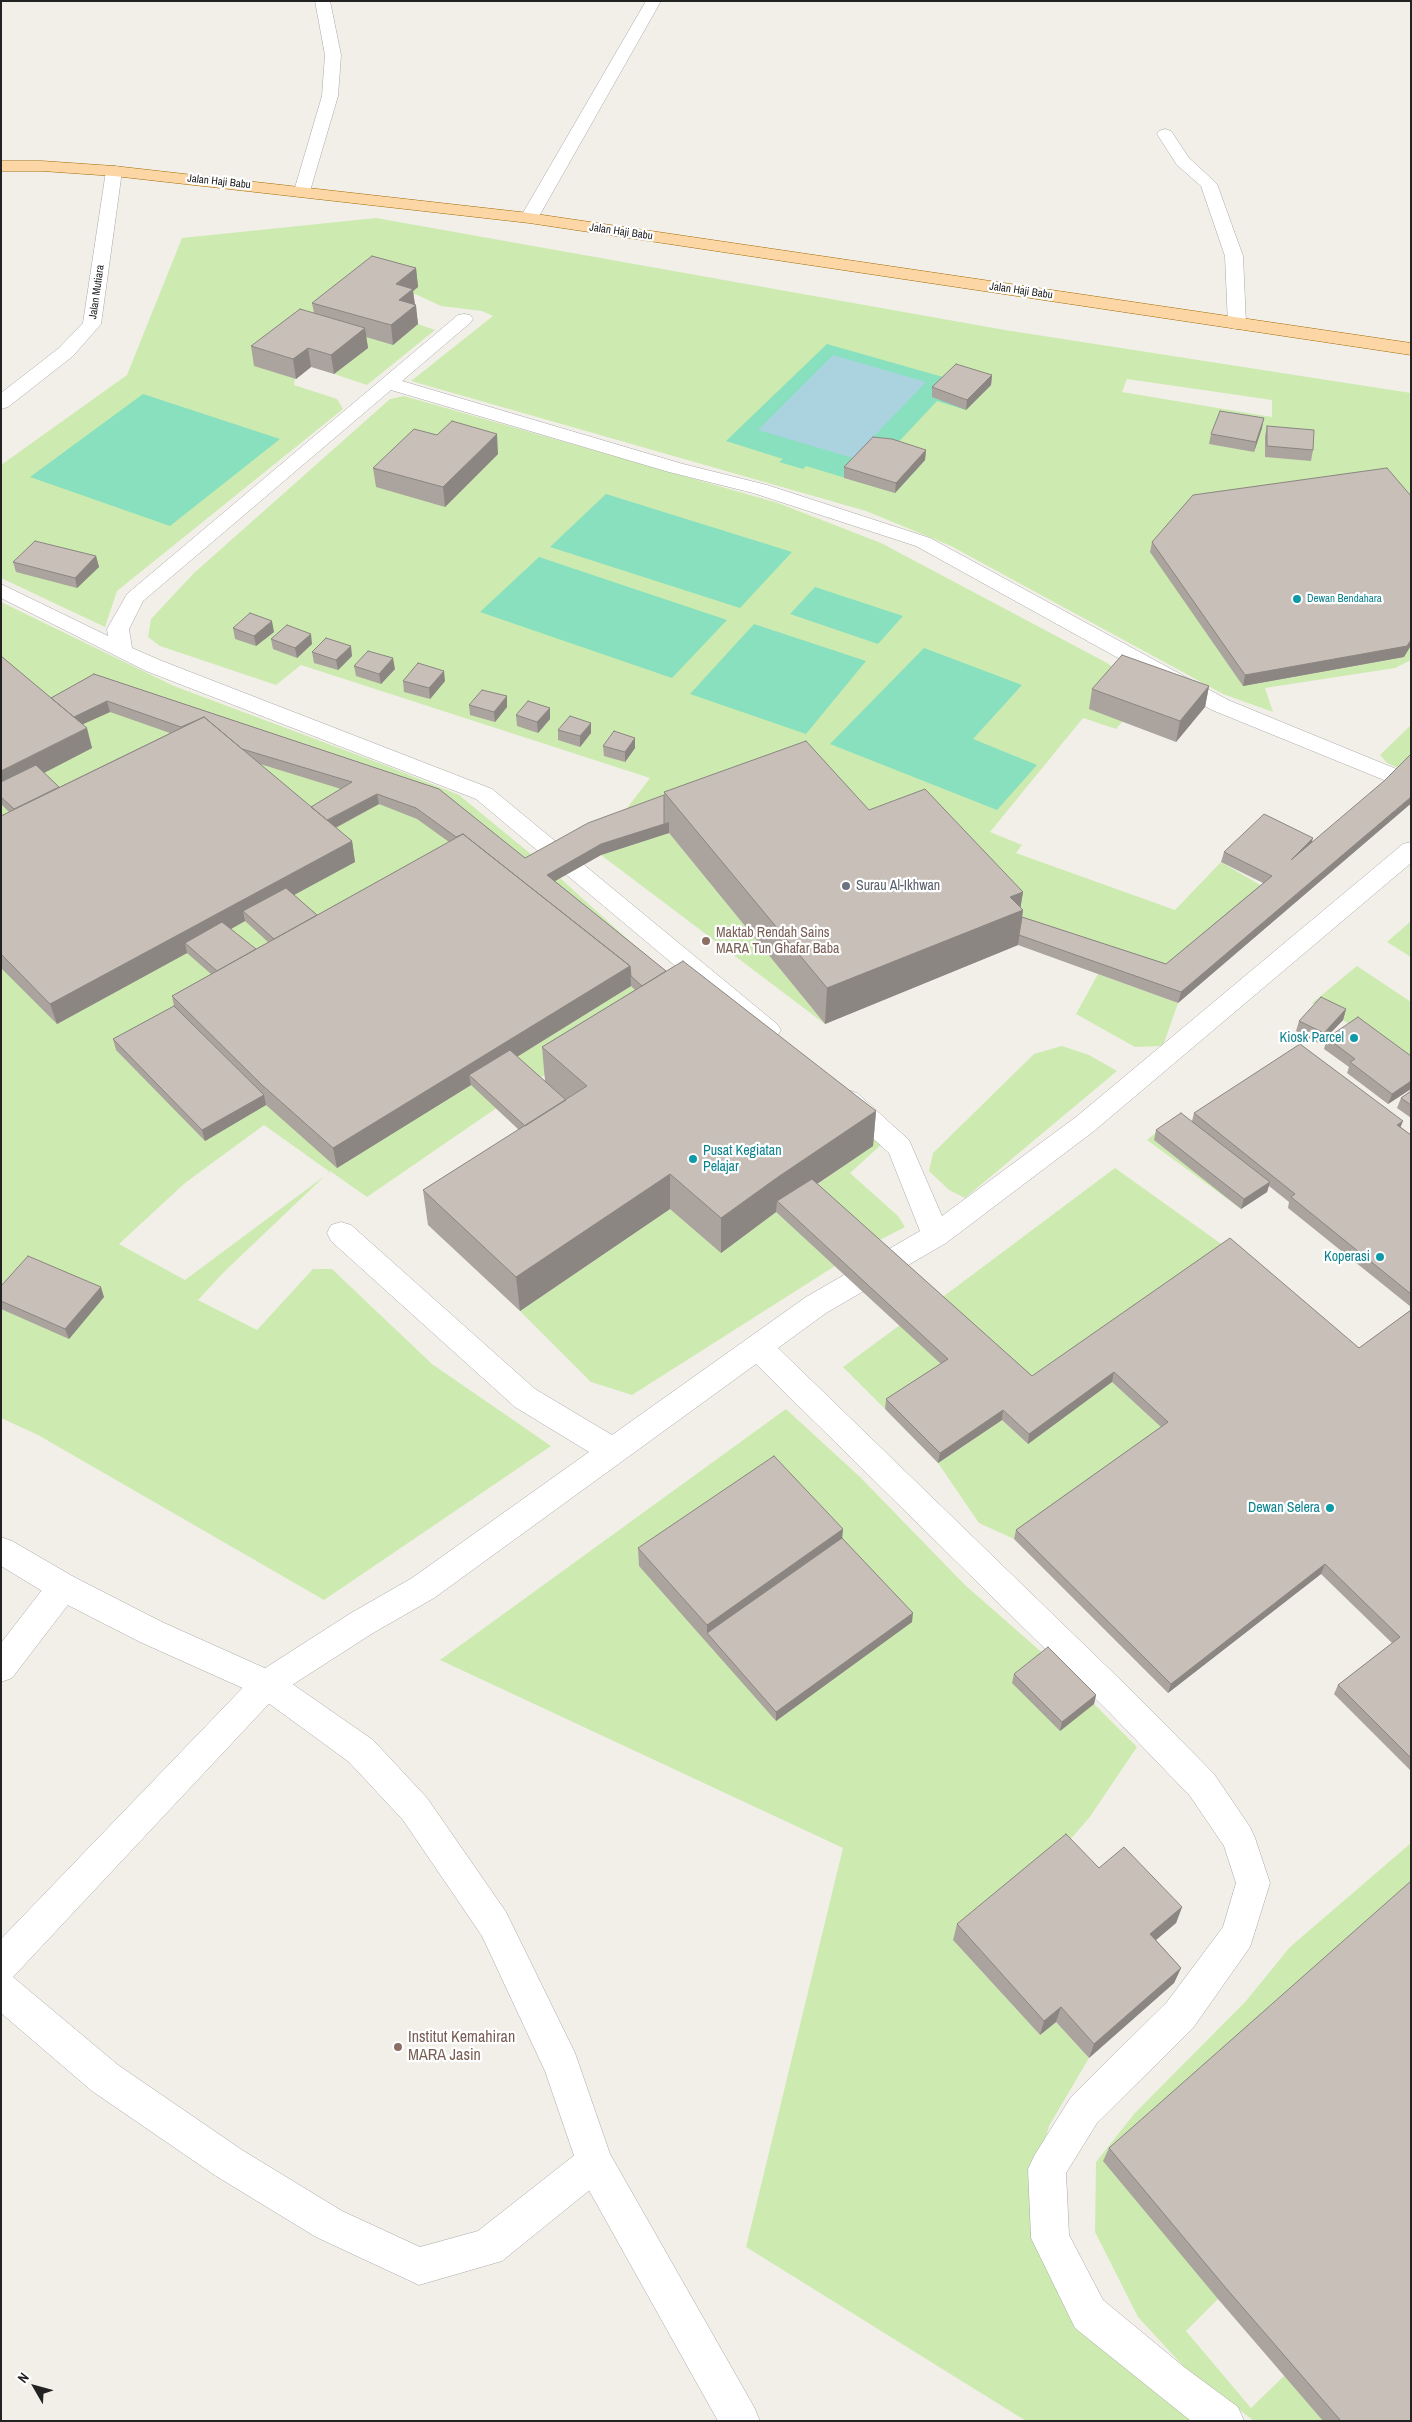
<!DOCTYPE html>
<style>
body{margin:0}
#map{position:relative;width:1412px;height:2422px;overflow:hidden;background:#f2efe9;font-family:"Archivo Narrow",sans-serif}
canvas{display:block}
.frame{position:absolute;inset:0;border:2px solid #222;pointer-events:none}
.north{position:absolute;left:10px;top:2362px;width:50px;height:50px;-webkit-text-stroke:4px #fff;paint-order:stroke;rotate:308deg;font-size:14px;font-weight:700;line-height:20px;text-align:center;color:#222}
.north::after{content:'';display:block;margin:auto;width:18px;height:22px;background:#222;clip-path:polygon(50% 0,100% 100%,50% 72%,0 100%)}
</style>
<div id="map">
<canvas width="1412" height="2422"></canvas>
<div class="frame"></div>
<div class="north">N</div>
</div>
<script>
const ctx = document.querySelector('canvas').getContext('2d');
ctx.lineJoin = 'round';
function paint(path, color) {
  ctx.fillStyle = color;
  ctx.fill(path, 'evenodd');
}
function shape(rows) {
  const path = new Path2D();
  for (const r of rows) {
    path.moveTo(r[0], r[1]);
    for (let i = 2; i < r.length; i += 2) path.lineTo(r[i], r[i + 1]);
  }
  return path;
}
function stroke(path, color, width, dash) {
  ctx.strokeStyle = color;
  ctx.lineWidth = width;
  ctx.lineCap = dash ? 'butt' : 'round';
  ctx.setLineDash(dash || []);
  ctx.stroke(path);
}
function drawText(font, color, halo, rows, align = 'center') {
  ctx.font = font + ' "Archivo Narrow",sans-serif';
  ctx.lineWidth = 4.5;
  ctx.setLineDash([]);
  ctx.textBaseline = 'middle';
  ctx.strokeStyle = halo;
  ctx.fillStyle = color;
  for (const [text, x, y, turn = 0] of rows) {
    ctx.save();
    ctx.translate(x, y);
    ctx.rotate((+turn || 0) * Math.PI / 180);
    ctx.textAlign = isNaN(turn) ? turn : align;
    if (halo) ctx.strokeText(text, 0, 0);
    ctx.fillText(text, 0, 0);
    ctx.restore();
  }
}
paint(shape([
 [376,218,1005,330,1411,393,1411,510,1243,686,1404,657,1410,647,1411,660,1395,668,1265,688,1273,712,1223,694,951,546,866,511,411,381,493,316,482,311,441,306,374,275,393,345,418,324,435,330,367,385,334,374,366,348,303,329,294,385,337,399,343,409,117,591,105,627,1,578,1,465,127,375,182,238],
 [1127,379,1272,400,1272,417,1122,392],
 [404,396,778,503,881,543,1109,664,1119,675,1122,722,1116,729,1083,718,990,832,1022,845,1016,853,1175,910,1221,862,1267,889,1164,974,621,816,650,778,301,665,276,685,160,646,148,637,151,619,194,573,390,399],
 [1,602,174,686,387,766,459,795,560,878,677,984,367,1197,330,1171,225,1271,198,1300,257,1330,313,1269,332,1269,432,1364,551,1446,324,1600,38,1435,1,1418],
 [264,1125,330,1172,185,1280,119,1244,185,1183],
 [1411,725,1411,761,1402,770,1387,763,1380,755],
 [669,833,825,1024,601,855],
 [1411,921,1411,957,1387,942],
 [1357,966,1411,1002,1411,1069,1343,1020,1312,1003],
 [1098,974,1178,1003,1163,1046,1135,1047,1076,1014],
 [1062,1046,1089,1055,1117,1071,965,1198,949,1190,929,1171,933,1153,1034,1054],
 [805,1073,883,1143,850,1173,898,1216,905,1227,872,1244,811,1189,843,1166],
 [1174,1117,1178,1123,1241,1209,1147,1140],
 [1115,1168,1227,1248,1030,1386,936,1302],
 [670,1209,776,1212,835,1266,632,1395,591,1382,520,1311],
 [900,1325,947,1369,885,1409,843,1367],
 [1112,1382,1166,1431,1014,1539,979,1523,938,1463,1002,1420,1028,1444],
 [786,1409,860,1477,965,1585,1046,1656,1137,1747,1089,1818,1061,1850,953,1940,1040,2035,1056,2022,1089,2058,1049,2126,1034,2179,1063,2290,1202,2421,1026,2421,746,2247,843,1848,440,1660],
 [1411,1843,1411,1889,1218,2299,1186,2331,1251,2408,1285,2375,1323,2421,1254,2421,1185,2368,1138,2317,1095,2232,1096,2162,1134,2114,1246,2001,1290,1947]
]), '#cdebb0');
paint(shape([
 [827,344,950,379,955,374,991,385,966,410,937,401,892,449,925,460,895,493,806,466,803,469,779,462,783,459,726,441],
 [143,394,280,439,170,526,30,477],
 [606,494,792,552,740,608,550,547],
 [539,557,727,620,672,678,480,612],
 [815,587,903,616,878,644,790,614],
 [754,624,866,661,806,734,690,694],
 [924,648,1022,685,973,739,1037,765,997,810,830,744]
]), '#88e0be');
paint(shape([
 [833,355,926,382,853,458,758,430]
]), '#aad3df');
const service = shape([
 [464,314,470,315,473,319,470,323,402,381,683,464,767,485,930,538,1228,700,1411,775,1411,791,1212,710,916,546,753,493,669,472,391,390,143,601,129,629,132,648,162,661,492,789,777,1024,781,1030,777,1036,768,1039,759,1036,476,799,146,671,1,598,1,584,108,636,107,629,127,594,458,315,464,314],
 [1411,842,1411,863,1094,1131,946,1243,826,1313,778,1348,1134,1693,1214,1774,1250,1827,1255,1838,1270,1883,1250,1947,1193,2028,1097,2123,1066,2173,1069,2235,1103,2300,1184,2367,1238,2407,1244,2421,1191,2421,1075,2328,1031,2238,1028,2169,1034,2156,1071,2097,1167,2002,1223,1927,1236,1883,1224,1846,1190,1796,1110,1713,756,1364,434,1598,373,1633,278,1694,13,1977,118,2065,242,2150,342,2211,420,2247,478,2231,581,2150,594,2144,607,2150,613,2163,607,2176,502,2261,419,2285,316,2237,216,2176,92,2091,1,2013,1,1939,256,1674,351,1613,412,1578,589,1452,515,1407,331,1241,327,1233,331,1225,341,1222,351,1225,535,1389,612,1435,806,1297,920,1231,889,1153,839,1107,835,1100,839,1093,848,1090,857,1093,909,1140,942,1216,1076,1117,1403,844,1411,842],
 [63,1573,74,1577,79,1587,74,1597,12,1678,1,1682,1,1643,52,1577,63,1573]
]);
const minor = shape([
 [315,1,330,1,341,55,338,96,310,191,308,195,302,196,296,195,294,191,322,96,325,55,315,1],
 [646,1,661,1,538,218,535,222,523,222,520,218,646,1],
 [1165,129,1171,131,1189,158,1217,184,1243,256,1246,324,1243,328,1237,329,1231,328,1228,324,1225,256,1201,186,1177,165,1157,134,1159,131,1165,129],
 [114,166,120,167,122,171,101,324,73,356,8,407,1,409,1,393,59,348,83,323,106,171,108,167,114,166],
 [1,1537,12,1541,74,1577,162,1622,278,1674,373,1740,427,1798,506,1912,575,2053,610,2154,754,2407,760,2421,718,2421,581,2176,545,2071,482,1936,403,1820,349,1762,256,1694,140,1642,52,1597,1,1566,1,1537]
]);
const primary = shape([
 [1,161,42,161,114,166,529,213,1411,343,1411,355,529,223,114,176,42,171,1,171,1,161]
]);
stroke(service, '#a9a9a9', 1);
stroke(minor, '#a9a9a9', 1);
stroke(primary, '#a06b00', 1);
paint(service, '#fff');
paint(minor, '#fff');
paint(primary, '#fcd6a4');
paint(shape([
 [416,268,418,287,413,291,418,324,393,345,366,337,368,348,334,374,311,367,296,379,254,366,251,346,314,313,312,303],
 [992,375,991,385,966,410,932,397,932,387],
 [1267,426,1313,450,1311,461,1265,457,1265,436],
 [1262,428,1254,452,1209,444,1211,434],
 [926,450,925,460,895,493,844,478,844,467],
 [498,454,445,507,376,487,373,468],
 [1411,496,1411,647,1410,647,1404,657,1243,686,1150,552,1152,542],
 [96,556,99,567,77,588,16,572,13,562],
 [233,628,274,632,256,646,235,639],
 [271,639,312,644,297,658,273,649],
 [312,652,352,656,338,670,314,663],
 [1,656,51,698,94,674,439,789,525,858,664,795,664,792,869,810,1023,892,1020,907,1023,910,1022,917,1166,964,1263,883,1221,862,1224,852,1312,842,1408,806,1178,1003,1018,945,825,1024,669,833,601,855,555,881,666,971,876,1111,873,1146,817,1184,1032,1376,1359,1348,1411,1310,1411,1771,1334,1694,1338,1685,1392,1643,1321,1574,1168,1693,1014,1539,1016,1530,1161,1427,1112,1382,1028,1444,1002,1420,938,1463,885,1409,886,1399,941,1364,776,1212,721,1253,670,1209,520,1311,428,1225,423,1190,519,1130,471,1085,337,1168,266,1105,205,1141,116,1050,113,1039,174,1006,172,996,211,974,187,953,57,1024,1,968,1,816,9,812,1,804],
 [110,712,170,733,59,787,44,773,92,748,83,724],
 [260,764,341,789,311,807],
 [379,804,417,819,449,842,317,915,294,895,355,862,352,841,336,828],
 [245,921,268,942,256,949,231,929],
 [631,986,635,990,542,1047,545,1081,517,1057],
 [354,666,395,669,381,684,356,676],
 [403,681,445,681,430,699,404,692],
 [1209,686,1205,707,1176,742,1089,709,1092,689],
 [469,705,507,707,495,722,470,715],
 [550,708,550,719,538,733,517,726,516,715],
 [558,730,591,733,580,747,558,740],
 [603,746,635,748,625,762,604,756],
 [1346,1009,1343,1020,1320,1044,1296,1031,1299,1021],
 [1327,1038,1411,1056,1411,1089,1388,1104,1347,1073,1349,1067,1324,1049],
 [1411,1091,1411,1118,1397,1108,1401,1098],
 [1194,1113,1401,1127,1411,1135,1411,1307,1288,1208,1289,1202,1269,1186,1267,1192,1241,1209,1154,1140,1156,1130,1192,1121],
 [1,1286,104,1297,69,1339,1,1309],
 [843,1529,842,1538,912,1622,776,1721,639,1566,638,1548],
 [1014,1674,1096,1695,1094,1704,1060,1731,1012,1683],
 [1099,1868,1182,1907,1176,1923,1156,1940,1181,1968,1174,1983,1089,2058,1056,2022,1040,2035,953,1940,957,1924],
 [1109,2148,1411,2421,1323,2421,1218,2299,1103,2161]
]), '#aba49e');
paint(shape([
 [416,268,418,287,413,291,415,306,416,305,418,324,393,345,391,325,396,284],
 [365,328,368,348,334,374,331,355],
 [308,348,311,367,296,379,293,359],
 [992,375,991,385,966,410,967,400],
 [1264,418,1262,428,1254,452,1256,442],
 [497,434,498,454,445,507,443,487],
 [926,450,925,460,895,493,896,483],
 [96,556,99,567,77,588,75,578],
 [272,621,274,632,256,646,254,636],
 [311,634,312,644,297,658,295,648],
 [1411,640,1410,647,1404,657,1243,686,1245,675],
 [351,646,352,656,338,670,336,660],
 [393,658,395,669,381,684,379,674],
 [444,671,445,681,430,699,429,688],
 [1209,686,1205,707,1176,742,1180,721],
 [507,696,507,707,495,722,494,712],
 [107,701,110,712,70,730,67,720],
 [550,708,550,719,538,733,537,722],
 [591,723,591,733,580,747,580,736],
 [87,728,92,748,1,795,1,771],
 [635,738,635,748,625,762,625,752],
 [377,794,379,804,323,834,321,824],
 [1411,797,1411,804,1408,806,1178,1003,1181,992],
 [669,822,669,833,601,855,548,885,547,875,601,844],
 [1313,838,1310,849,1291,860],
 [352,841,355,862,251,918,243,911,245,921,193,950,185,943,187,953,57,1024,50,1004],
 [1023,892,1020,911,1023,910,1018,945,825,1024,827,988,1010,897],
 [630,966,631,986,476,1082,469,1075,471,1085,337,1168,333,1148],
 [1346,1009,1343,1020,1320,1044,1324,1033],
 [1411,1081,1411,1089,1388,1104,1392,1094],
 [264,1095,266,1105,205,1141,202,1130],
 [876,1111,873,1146,783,1207,777,1201,776,1212,721,1253,721,1218,778,1177],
 [1403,1121,1399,1131,1397,1125],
 [670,1174,670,1209,520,1311,516,1277],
 [1270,1182,1267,1192,1241,1209,1244,1199],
 [101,1287,104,1297,69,1339,65,1329],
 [1114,1372,1112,1382,1028,1444,1029,1434],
 [1003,1410,1002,1420,938,1463,940,1453],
 [843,1529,841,1548,707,1633,707,1625],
 [1325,1564,1321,1574,1168,1693,1171,1684],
 [913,1613,912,1622,776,1721,776,1712],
 [1096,1695,1094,1704,1060,1731,1062,1722],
 [1182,1907,1176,1923,1144,1950,1150,1934],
 [1181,1968,1174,1983,1089,2058,1094,2044],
 [1061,2007,1056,2022,1040,2035,1044,2021]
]), '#8b8681');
const building = shape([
 [372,256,416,268,396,284,413,289,399,300,416,305,391,325,312,303,372,256],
 [300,309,365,328,331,355,308,348,293,359,251,346,300,309],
 [956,364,992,375,967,400,932,387,956,364],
 [1220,411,1264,418,1256,442,1211,434,1220,411],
 [452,421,497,434,443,487,373,468,414,429,437,435,452,421],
 [1267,426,1314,430,1313,450,1267,446,1267,426],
 [873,437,892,439,926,450,896,483,844,467,873,437],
 [1387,468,1411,496,1411,640,1407,646,1245,675,1152,542,1193,495,1387,468],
 [35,541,96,556,75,578,13,562,35,541],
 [250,613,272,621,254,636,233,628,250,613],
 [287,625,311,634,295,648,271,639,287,625],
 [326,638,351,646,336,660,312,652,326,638],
 [368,651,393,658,379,674,354,666,368,651],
 [1122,655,1209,686,1180,721,1092,689,1122,655],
 [1,656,87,728,1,771,1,656],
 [418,663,444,671,429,688,403,681,418,663],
 [94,674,439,789,525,858,588,823,664,795,664,824,601,844,547,875,666,971,642,986,631,976,630,966,463,834,456,837,416,808,377,794,327,820,311,807,352,782,242,749,204,717,181,727,107,701,74,717,51,698,94,674],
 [482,690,507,696,494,712,469,705,482,690],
 [528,701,550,708,537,722,516,715,528,701],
 [570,716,591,723,580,736,558,730,570,716],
 [204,717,352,841,50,1004,1,954,1,816,204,717],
 [614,731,635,738,625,752,603,746,614,731],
 [806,741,869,810,925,789,1023,892,1010,897,1023,910,827,988,664,792,806,741],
 [1411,754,1411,797,1181,992,1019,935,1022,917,1166,964,1272,876,1224,852,1264,814,1313,838,1291,860,1384,781,1411,754],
 [36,765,59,787,14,809,1,797,1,782,36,765],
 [463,834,630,966,333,1148,262,1085,172,996,463,834],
 [286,888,317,915,274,939,243,911,286,888],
 [222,922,256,949,217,971,185,943,222,922],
 [683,961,876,1111,778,1177,721,1218,670,1174,516,1277,423,1190,587,1086,542,1047,683,961],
 [1321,997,1346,1009,1324,1033,1299,1021,1321,997],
 [174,1006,264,1095,202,1130,113,1039,174,1006],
 [1358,1017,1411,1056,1411,1081,1392,1094,1350,1062,1355,1059,1327,1038,1358,1017],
 [1300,1044,1403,1121,1397,1125,1411,1135,1411,1294,1291,1197,1295,1194,1194,1113,1300,1044],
 [510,1050,566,1100,525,1126,469,1075,510,1050],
 [1411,1091,1411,1105,1401,1098,1411,1091],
 [1181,1113,1270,1182,1244,1199,1156,1130,1181,1113],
 [812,1179,1032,1376,1230,1238,1359,1348,1411,1310,1411,1389,1410,1389,1411,1390,1411,1758,1338,1685,1400,1637,1325,1564,1171,1684,1016,1530,1168,1422,1114,1372,1029,1434,1003,1410,940,1453,886,1399,948,1359,777,1201,812,1179],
 [28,1256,101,1287,65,1329,1,1301,1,1286,28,1256],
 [774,1456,843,1529,707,1625,638,1548,774,1456],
 [842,1538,913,1613,776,1712,707,1633,842,1538],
 [1048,1647,1096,1695,1062,1722,1014,1674,1048,1647],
 [1066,1834,1099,1868,1124,1847,1182,1907,1150,1934,1181,1968,1094,2044,1061,2007,1044,2021,957,1924,1066,1834],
 [1411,1881,1411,2421,1341,2421,1225,2287,1109,2148,1411,1881]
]);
paint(building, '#c7bfb8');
stroke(building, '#8b8681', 1);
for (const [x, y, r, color] of [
 [1297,599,5,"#0f9aa8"],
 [846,886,5,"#6b7280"],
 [706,941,5,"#8d6e63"],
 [1354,1038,5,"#0f9aa8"],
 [693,1159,5,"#0f9aa8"],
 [1380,1257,5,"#0f9aa8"],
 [1330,1508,5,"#0f9aa8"],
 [398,2047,5,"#8d6e63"]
]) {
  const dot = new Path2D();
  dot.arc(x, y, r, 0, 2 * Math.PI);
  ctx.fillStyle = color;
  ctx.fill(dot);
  stroke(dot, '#fff', 2);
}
drawText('11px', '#222', '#fff', [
 ["Jalan Haji Babu",219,182,6],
 ["Jalan Haji Babu",621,232,8],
 ["Jalan Haji Babu",1021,291,8],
 ["Jalan Mutiara",97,292,-82]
]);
drawText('11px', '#0d838f', '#fff', [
 ["Dewan Bendahara",1307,599]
], 'left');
drawText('14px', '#5b616d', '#fff', [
 ["Surau Al-Ikhwan",856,886]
], 'left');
drawText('14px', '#785e54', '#fff', [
 ["Maktab Rendah Sains",716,933],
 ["MARA Tun Ghafar Baba",716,949]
], 'left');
drawText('14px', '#0d838f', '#fff', [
 ["Kiosk Parcel",1344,1038],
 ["Pusat Kegiatan",703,1151,"left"],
 ["Pelajar",703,1167,"left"],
 ["Koperasi",1370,1257],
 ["Dewan Selera",1320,1508]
], 'right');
drawText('16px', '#785e54', '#fff', [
 ["Institut Kemahiran",408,2038],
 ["MARA Jasin",408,2056]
], 'left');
</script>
